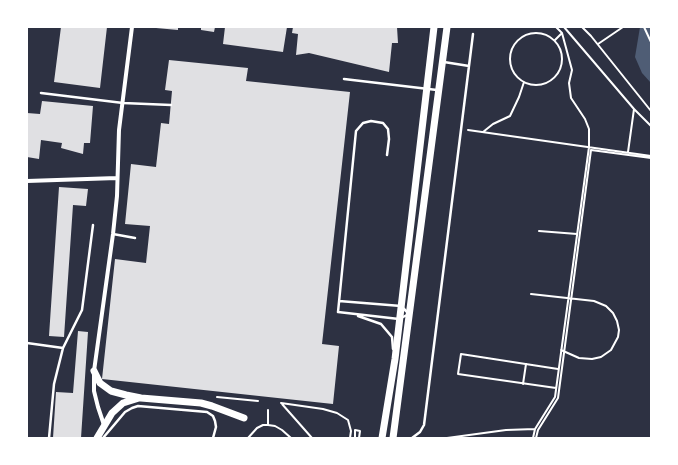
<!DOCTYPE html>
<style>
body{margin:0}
#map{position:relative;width:678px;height:465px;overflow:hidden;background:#2d3142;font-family:Rubik,sans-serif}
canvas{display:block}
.frame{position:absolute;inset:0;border:28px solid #fff;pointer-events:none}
</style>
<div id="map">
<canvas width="678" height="465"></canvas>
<div class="frame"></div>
</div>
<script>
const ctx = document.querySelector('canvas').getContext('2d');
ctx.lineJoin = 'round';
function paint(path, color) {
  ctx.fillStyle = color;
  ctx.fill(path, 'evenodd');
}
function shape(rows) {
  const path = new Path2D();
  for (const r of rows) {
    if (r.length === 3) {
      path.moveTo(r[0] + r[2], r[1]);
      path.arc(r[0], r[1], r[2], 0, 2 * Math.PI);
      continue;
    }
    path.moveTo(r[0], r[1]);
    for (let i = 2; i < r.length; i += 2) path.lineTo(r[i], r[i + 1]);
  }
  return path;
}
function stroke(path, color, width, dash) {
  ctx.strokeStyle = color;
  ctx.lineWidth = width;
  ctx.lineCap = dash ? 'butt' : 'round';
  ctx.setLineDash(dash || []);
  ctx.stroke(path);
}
paint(shape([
 [640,27,651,27,651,83,642,73,635,57]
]), '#4f5d75');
paint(shape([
 [61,27,107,27,100,88,54,82],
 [156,27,178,27,178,30,156,28],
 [201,27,215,27,214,32,201,30],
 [225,27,287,27,283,52,223,44],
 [293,27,397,27,398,43,392,43,389,72,309,53,296,55,298,34,292,33],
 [169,60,248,68,246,81,350,92,322,344,339,346,333,404,102,379,115,259,146,263,150,226,125,224,131,164,156,167,161,123,169,124,172,91,165,90],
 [42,101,93,106,90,143,84,143,83,154,61,148,62,143,41,140,39,159,27,157,27,113,40,114],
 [59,187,88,189,86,206,73,205,64,337,49,336],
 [78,331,88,332,81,438,53,438,56,392,73,393]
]), '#e0e0e3');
stroke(shape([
 [564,27,634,109,651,126],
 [582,27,591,36,651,111],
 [644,27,651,42],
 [536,59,26],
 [555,40,562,33],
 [598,44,623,27],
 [468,130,651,156],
 [483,132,493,124,510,116,519,97,524,82],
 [628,152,634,109],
 [539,231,577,234],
 [531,294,594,301,606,306,613,313,617,321,619,330,618,337,611,350,601,357,592,359,579,358,561,350],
 [523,384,526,364],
 [556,388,458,374,461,354,558,369],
 [217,397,258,401],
 [281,403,323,409,337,413,348,420,351,431,350,438],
 [282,404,312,438],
 [268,410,268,425],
 [248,438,257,428,263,425,268,425,275,426,282,430,291,438],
 [355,438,355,430,360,431,359,438],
 [447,438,506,430,535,429],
 [533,438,535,429,555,397,589,147,589,129,585,119,571,98,569,83,572,70,562,33,556,27],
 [536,438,538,430,558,398,591,150,651,158]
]), '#fff', 2);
stroke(shape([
 [444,62,469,66],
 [344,79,437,90],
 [41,93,123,103,171,105],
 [113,234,135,238],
 [339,301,401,306,409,314,399,319,338,312,356,131,363,123,371,121,383,123,388,129,389,139,387,155],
 [358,316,381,324,392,337,393,349],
 [27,343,63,348],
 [49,438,54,384,63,348,82,310,93,225],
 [103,438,125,412,132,408,138,406,207,412,213,416,215,421,216,427,213,438],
 [412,438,420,432,424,425,473,34]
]), '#fff', 2.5);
stroke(shape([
 [27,181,117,178],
 [104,425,98,407,94,391,94,371,113,234,117,196,119,130,132,27]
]), '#fff', 4);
stroke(shape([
 [94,371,100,383,111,391,126,395,141,398,201,403,212,406,244,418],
 [97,438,112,413,123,403,139,398],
 [382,438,395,359,434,27],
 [393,438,447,27]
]), '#fff', 7);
</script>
